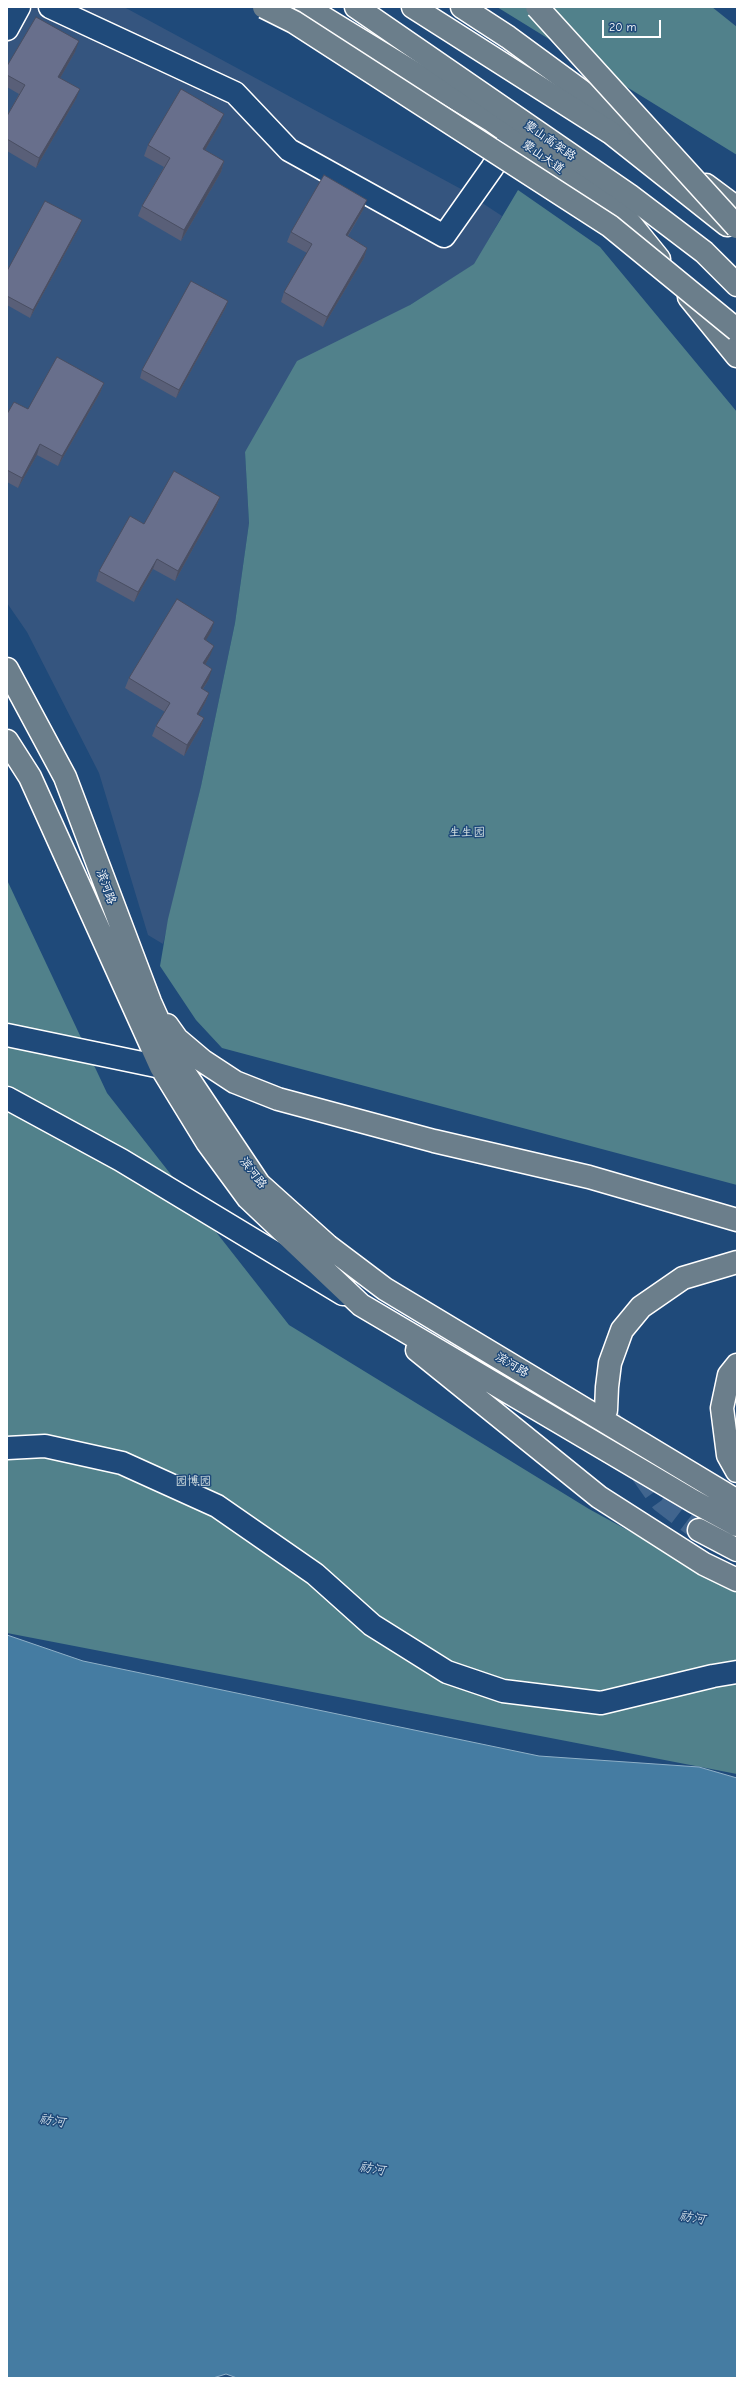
<!DOCTYPE html>
<meta charset="utf-8">
<style>
body{margin:0}
#map{position:relative;width:744px;height:2385px;overflow:hidden;background:#1f4a7a;font-family:"Comic Neue",sans-serif}
canvas{display:block}
.frame{position:absolute;inset:0;border:8px solid #fff;pointer-events:none}
.scale{position:absolute;left:602px;top:20px;width:59px;height:18px;box-sizing:border-box;border:2px solid #fff;border-top:0;padding-left:5px;font-size:12px;line-height:14px;white-space:nowrap;color:#fff;-webkit-text-stroke:3px #1f4a7a;paint-order:stroke}
</style>
<div id="map">
<canvas width="744" height="2385"></canvas>
<div class="frame"></div>
<div class="scale">20 m</div>
</div>
<script>
const ctx = document.querySelector('canvas').getContext('2d');
ctx.lineJoin = 'round';
function paint(path, color) {
  ctx.fillStyle = color;
  ctx.fill(path, 'evenodd');
}
function shape(rows) {
  const path = new Path2D();
  for (const r of rows) {
    path.moveTo(r[0], r[1]);
    for (let i = 2; i < r.length; i += 2) path.lineTo(r[i], r[i + 1]);
  }
  return path;
}
function stroke(path, color, width, dash) {
  ctx.strokeStyle = color;
  ctx.lineWidth = width;
  ctx.lineCap = dash ? 'butt' : 'round';
  ctx.setLineDash(dash || []);
  ctx.stroke(path);
}
function drawText(font, color, halo, rows, align = 'center') {
  ctx.font = font + ' "Comic Neue","LXGW WenKai TC",sans-serif';
  ctx.lineWidth = 3;
  ctx.setLineDash([]);
  ctx.textBaseline = 'middle';
  ctx.strokeStyle = halo;
  ctx.fillStyle = color;
  for (const [text, x, y, turn = 0] of rows) {
    ctx.save();
    ctx.translate(x, y);
    ctx.rotate((+turn || 0) * Math.PI / 180);
    ctx.textAlign = isNaN(turn) ? turn : align;
    if (halo) ctx.strokeText(text, 0, 0);
    ctx.fillText(text, 0, 0);
    ctx.restore();
  }
}
paint(shape([
 [7,7,124,7,461,189,502,216,475,264,410,305,245,452,249,523,235,623,201,786,163,944,148,935,99,773,27,632,7,603]
]), '#35557f');
paint(shape([
 [497,7,712,7,737,27,737,155],
 [518,190,600,247,737,412,737,1185,222,1048,196,1020,160,966,168,919,201,786,235,623,249,523,245,452,297,361,410,305,474,264],
 [7,880,107,1093,289,1325,589,1509,737,1590,737,1774,7,1633]
]), '#51818b');
const water = shape([
 [7,1635,83,1661,539,1756,699,1767,737,1778,737,2378,237,2378,226,2374,213,2378,7,2378,7,1635]
]);
paint(water, '#457ca2');
stroke(water, '#8fb0c7', 1);
stroke(shape([
 [609,1417,622,1446,661,1501,699,1530]
]), '#41658e', 22, [22, 11]);
const minor = shape([
 [50,7,235,93,289,150,444,236,492,168,512,135],
 [7,29,19,7],
 [7,1035,161,1067],
 [7,1098,121,1160,343,1294],
 [7,1448,45,1446,122,1463,217,1506,315,1574,372,1625,447,1672,503,1691,601,1703,713,1676,737,1672]
]);
const major = shape([
 [306,7,491,120,621,212,659,259],
 [462,7,508,37,655,145],
 [706,185,737,208],
 [689,297,737,356],
 [7,669,65,777,150,1002,176,1060,259,1184,328,1246,385,1289,737,1501],
 [7,741,30,777,161,1067,207,1142,248,1198,361,1305,693,1501,737,1525],
 [167,1025,177,1039,203,1061,235,1082,278,1099,434,1141,589,1177,737,1220],
 [417,1350,599,1497,704,1564,737,1580],
 [737,1365,729,1375,722,1408,728,1455,737,1471],
 [606,1410,607,1387,610,1363,622,1330,641,1307,683,1278,737,1262],
 [699,1530,737,1550]
]);
const highway = shape([
 [356,7,629,195,704,252,737,285],
 [413,7,611,133,727,225]
]);
stroke(minor, '#fff', 25);
stroke(major, '#fff', 25);
stroke(highway, '#fff', 25);
stroke(minor, '#1f4a7a', 22);
stroke(major, '#6b7e8b', 22);
stroke(highway, '#6b7e8b', 22);
const highwayBridge = shape([
 [264,7,294,22,610,226,737,330],
 [537,7,737,227]
]);
stroke(highwayBridge, '#fff', 25, []);
stroke(highwayBridge, '#6b7e8b', 22);
paint(shape([
 [75,52,60,78,76,99,36,168,7,151,7,116,19,94,7,87,7,66],
 [220,124,205,150,224,161,221,172,181,241,138,216,142,206,164,167,144,156,148,145],
 [363,210,348,236,367,248,364,258,323,327,281,302,284,292,307,253,287,242,291,232],
 [79,228,30,318,7,305,7,271],
 [228,301,225,309,176,398,140,378,142,370],
 [104,383,100,393,58,466,37,455,18,488,7,482,7,414,28,409],
 [220,497,216,507,175,581,153,569,134,602,96,581,99,571,144,524],
 [211,632,205,640,210,656,205,665,209,679,203,689,209,693,205,703,198,715,204,718,200,728,184,756,152,736,156,726,165,712,125,688,129,678]
]), '#595f78');
paint(shape([
 [79,41,75,52,55,87,58,77],
 [80,89,76,99,36,168,39,158],
 [224,114,220,124,200,159,203,149],
 [224,161,221,172,181,241,184,230],
 [367,200,363,210,342,245,346,235],
 [82,220,79,228,30,318,33,310],
 [367,248,364,258,323,327,327,317],
 [228,301,225,309,176,398,179,390],
 [104,383,100,393,58,466,62,456],
 [40,444,37,455,18,488,22,478],
 [220,497,216,507,175,581,178,571],
 [157,559,153,569,134,602,138,592],
 [214,622,211,632,200,650,204,639],
 [214,646,210,656,200,674,203,663],
 [212,669,209,679,197,698,201,688],
 [209,693,205,703,193,724,197,714],
 [204,718,200,728,184,756,187,745]
]), '#494e62');
const building = shape([
 [36,17,79,41,58,77,80,89,39,158,7,139,7,116,25,85,7,75,7,66,36,17],
 [181,89,224,114,203,149,224,161,184,230,142,206,170,158,148,145,181,89],
 [324,175,367,200,346,235,367,248,327,317,284,292,312,244,291,232,324,175],
 [45,201,82,220,33,310,7,296,7,271,45,201],
 [191,281,228,301,179,390,142,370,191,281],
 [57,357,104,383,62,456,40,444,22,478,7,470,7,414,14,402,28,409,57,357],
 [174,471,220,497,178,571,157,559,138,592,99,571,130,516,144,524,174,471],
 [177,599,214,622,204,639,214,646,203,663,212,669,201,688,209,693,197,714,204,718,187,745,156,726,170,703,129,678,177,599]
]);
paint(building, '#686f8c');
stroke(building, '#494e62', 1);
drawText('12px', '#fff', '#1f4a7a', [
 ["蒙山高架路",550,141,35],
 ["蒙山大道",543,157,35],
 ["滨河路",106,887,70],
 ["滨河路",253,1173,53],
 ["滨河路",512,1365,31]
]);
drawText('12px', '#d4e0e2', '#1f4a7a', [
 ["生生园",467,833],
 ["园博园",193,1482]
]);
drawText('italic 13px', '#d0dee8', '#1f4a7a', [
 ["祊河",52,2121,9],
 ["祊河",372,2169,9],
 ["祊河",692,2218,9]
]);
</script>
